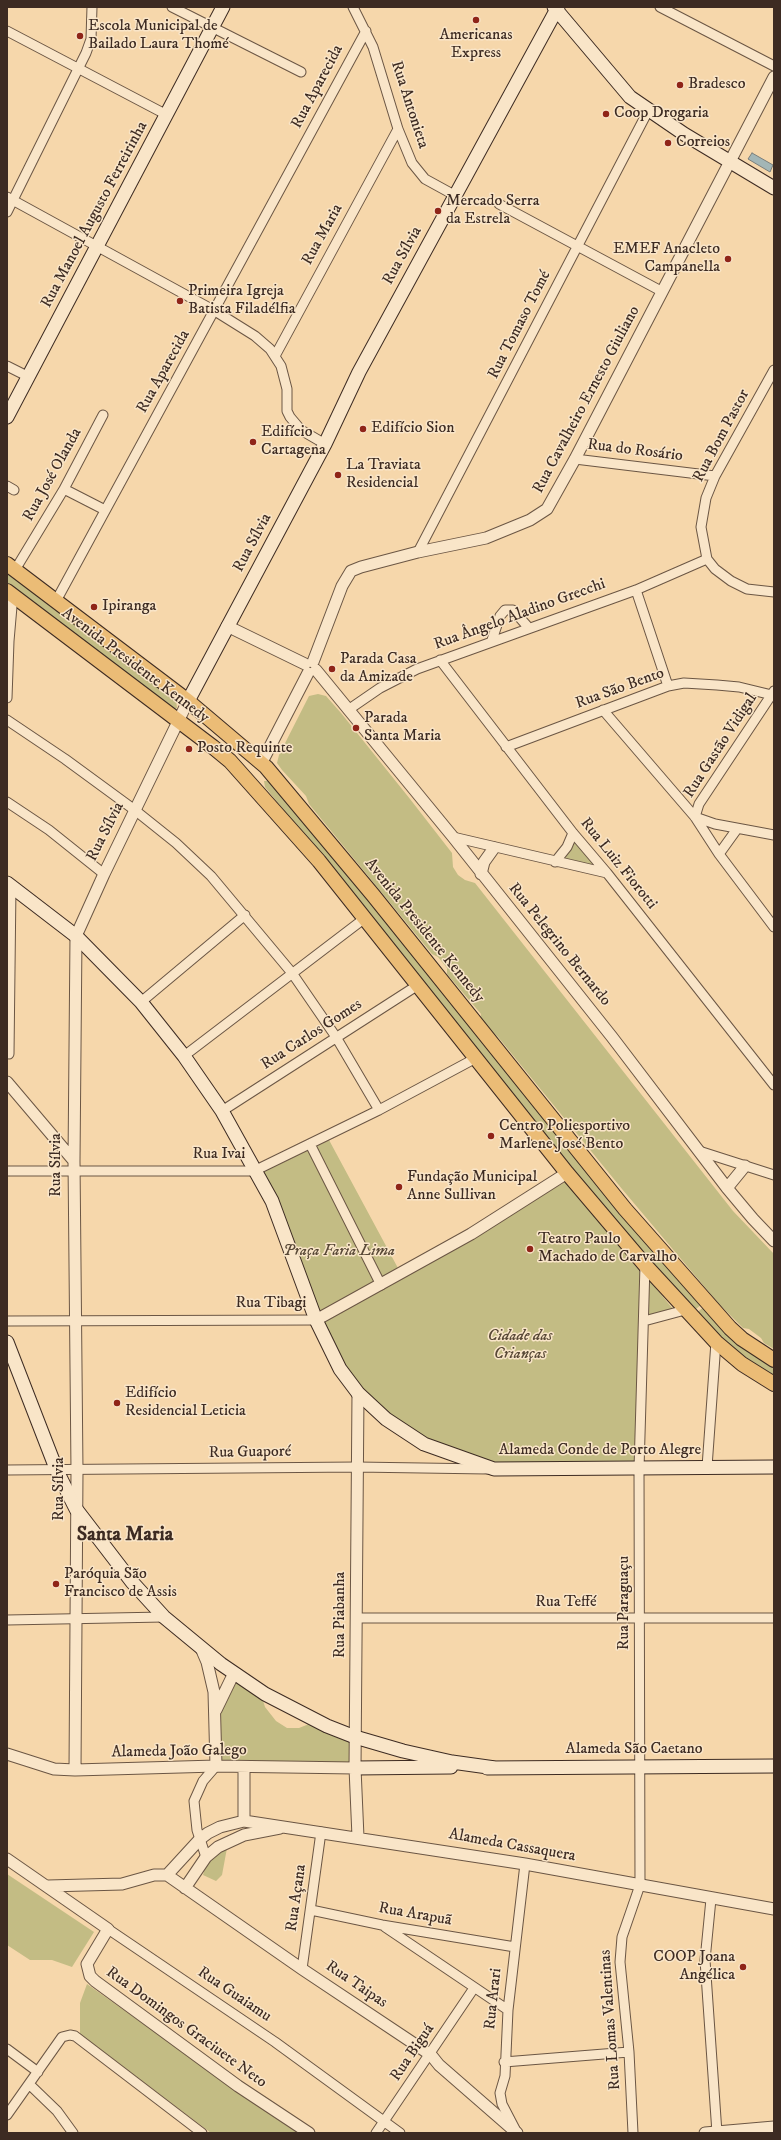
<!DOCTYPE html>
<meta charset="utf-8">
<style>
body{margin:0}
#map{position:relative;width:781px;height:2140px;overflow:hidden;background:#f6d7ab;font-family:"IM FELL DW Pica",serif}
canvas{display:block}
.frame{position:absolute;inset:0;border:8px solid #3d2b22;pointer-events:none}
</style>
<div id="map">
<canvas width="781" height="2140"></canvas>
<div class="frame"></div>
</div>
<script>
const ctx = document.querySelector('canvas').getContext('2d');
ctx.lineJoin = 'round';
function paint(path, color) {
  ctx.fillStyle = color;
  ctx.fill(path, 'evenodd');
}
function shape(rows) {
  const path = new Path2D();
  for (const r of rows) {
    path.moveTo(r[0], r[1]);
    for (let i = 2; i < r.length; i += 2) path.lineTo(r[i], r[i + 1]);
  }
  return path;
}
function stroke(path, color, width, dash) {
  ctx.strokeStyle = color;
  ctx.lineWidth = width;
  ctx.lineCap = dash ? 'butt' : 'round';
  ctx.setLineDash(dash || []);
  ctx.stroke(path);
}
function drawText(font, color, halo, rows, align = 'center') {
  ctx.font = font + ' "IM FELL DW Pica",serif';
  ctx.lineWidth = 3;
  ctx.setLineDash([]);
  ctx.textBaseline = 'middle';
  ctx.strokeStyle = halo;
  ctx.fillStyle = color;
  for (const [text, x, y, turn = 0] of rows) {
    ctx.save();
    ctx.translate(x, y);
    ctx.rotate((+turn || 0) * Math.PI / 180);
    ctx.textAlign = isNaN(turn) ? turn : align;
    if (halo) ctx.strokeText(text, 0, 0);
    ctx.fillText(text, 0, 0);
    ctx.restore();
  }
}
paint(shape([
 [7,572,176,700,177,708,173,710,7,583],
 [318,694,326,696,341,713,410,799,452,853,453,867,458,875,465,880,475,883,733,1211,774,1254,774,1349,764,1343,761,1338,749,1329,743,1328,719,1304,622,1189,498,1037,480,1021,481,1014,447,974,447,968,438,957,432,954,309,804,306,796,282,770,277,763,279,755,309,696],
 [264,781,269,781,274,785,701,1305,692,1312,575,1173,265,787],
 [575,841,598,870,561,861],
 [329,1140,399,1270,317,1319,261,1173],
 [567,1181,641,1273,634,1462,509,1465,481,1459,420,1438,355,1387,320,1323],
 [649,1280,673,1309,647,1318],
 [705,1306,774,1365,774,1378,721,1343,695,1314],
 [235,1677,261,1694,265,1707,276,1721,287,1728,299,1728,314,1722,353,1739,352,1765,219,1762,218,1713],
 [227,1848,222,1875,216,1881,203,1875,208,1858],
 [7,1874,94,1932,72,1967,52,1960,30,1960,7,1945],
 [87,1984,231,2086,301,2133,211,2133,80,2034,80,2003]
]), '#c3bc84');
const water = shape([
 [752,153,773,165,770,172,748,159,752,153]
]);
paint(water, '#a3b6b6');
stroke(water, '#7a7e7b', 1);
const minor = shape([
 [172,7,301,72],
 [353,7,373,47,398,129,412,163,425,179,456,196],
 [660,7,774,66],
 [7,31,167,115],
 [7,197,215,311,255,336,270,349,281,366,287,389,287,411,290,417,301,430,325,444],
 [499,204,661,291],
 [7,212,86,53,91,39,92,7],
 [275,356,398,129],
 [7,366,29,377],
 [774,370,715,476,706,498,701,527,707,559,715,569,731,581,747,589,774,592],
 [575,459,715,476],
 [7,486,14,490],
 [64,489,105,510],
 [418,552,648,111],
 [15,570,64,489,103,415],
 [636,590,668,686],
 [56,601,366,31],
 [492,640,500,616,505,610,513,610,528,627],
 [440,660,573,833,607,873,774,1085],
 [774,691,699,804,695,817,715,824,774,835],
 [7,698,9,641,13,595],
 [348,710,380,688,417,669,636,590,707,559],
 [603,710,695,817,719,854,774,927],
 [7,720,65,759,136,811,176,843,211,876,292,973,336,1037,379,1110],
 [506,747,668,686,684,683,717,685,739,687,772,695],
 [7,802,49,830,104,874],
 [453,837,607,873],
 [719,854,737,829],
 [555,862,567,847,573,833],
 [141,1002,245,915],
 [9,1054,11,886],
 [184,1056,365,918],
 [222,1111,418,985],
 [310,1144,381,1285],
 [699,1151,774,1175],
 [7,1171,254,1171,379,1110,476,1058],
 [7,1321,316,1320],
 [644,1321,685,1310],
 [707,1467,716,1342],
 [7,1470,357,1467,487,1469],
 [357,1618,774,1618],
 [7,1620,164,1617],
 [206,1857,197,1830,194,1801,203,1781,216,1766],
 [711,1899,705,1960,717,2133],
 [311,1910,382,1925,515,1947],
 [385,1927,508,2010],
 [108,1929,275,2042,400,2133],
 [302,1969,321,1832],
 [7,2049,38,2072],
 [504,2062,629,2052],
 [29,2084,57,2111,73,2133],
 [7,2115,62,2037,70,2035,75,2036,202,2133],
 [515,2129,502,2104,500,2093,505,2076,508,2010,525,1864],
 [376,2133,474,1988],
 [633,2133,629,2052,620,1962,622,1937,640,1885,639,1469,645,1265]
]);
const tertiary = shape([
 [227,626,305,664],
 [313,662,342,586,351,571,361,567,418,552,486,538,530,520,547,509,575,459,774,77],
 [316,670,453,837,612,1037,727,1188,753,1219,774,1241],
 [262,762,308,673],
 [481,874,484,862,494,848],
 [7,1082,74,1161],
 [727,1188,745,1166],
 [316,1320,471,1234,567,1173],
 [201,1648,207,1662,214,1692,216,1766],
 [216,1710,234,1673],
 [7,1754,54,1769,75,1770,216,1766,355,1768],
 [75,1770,77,1471,74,1161,76,936,104,874,188,701],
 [244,1821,244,1767],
 [358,1837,355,1768,358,1393],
 [7,1859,108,1929,87,1964,90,1976,95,1981,238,2086,309,2133],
 [167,1875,200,1839,208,1833,220,1827,244,1821,525,1864,774,1909],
 [48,1886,122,1884,154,1875,167,1875,302,1969,431,2055,439,2065,517,2133],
 [185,1888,206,1857,218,1847,244,1835,280,1828],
 [705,2133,774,2127]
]);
const secondary = shape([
 [554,7,630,97,684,134,774,188],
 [7,417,223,7],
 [188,701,325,444,359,372,558,7],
 [7,883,76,936,141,1002,184,1056,222,1111,272,1201,316,1320,340,1369,358,1393,386,1419,424,1444,494,1469,774,1467],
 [7,1342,57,1471,76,1509,132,1582,164,1617,221,1664,265,1694,327,1726,355,1737,403,1751,452,1762,495,1768],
 [355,1768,451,1767],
 [487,1768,774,1766]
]);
const primary = shape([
 [7,564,188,701,266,767,373,895,625,1209,730,1328,742,1339,774,1360],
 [7,591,213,747,230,761,319,861,567,1173,645,1265,716,1342,742,1364,774,1384]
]);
stroke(minor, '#6b5644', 11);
stroke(tertiary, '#6b5644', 13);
stroke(secondary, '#3d2b22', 15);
stroke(primary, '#3d2b22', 16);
stroke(minor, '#f9e5c8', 9);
stroke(tertiary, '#f9e5c8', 11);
stroke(secondary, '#f9e5c8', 13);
stroke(primary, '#ebbc76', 14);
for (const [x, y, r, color] of [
 [476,20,4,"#8f2418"],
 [80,36,4,"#8f2418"],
 [680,85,4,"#8f2418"],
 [606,114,4,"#8f2418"],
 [668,143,4,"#8f2418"],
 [438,211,4,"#8f2418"],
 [728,259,4,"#8f2418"],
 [180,301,4,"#8f2418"],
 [363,429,4,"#8f2418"],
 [253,442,4,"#8f2418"],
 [338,475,4,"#8f2418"],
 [94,607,4,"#8f2418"],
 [332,669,4,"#8f2418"],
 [356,728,4,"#8f2418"],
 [189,749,4,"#8f2418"],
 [491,1136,4,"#8f2418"],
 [399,1187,4,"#8f2418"],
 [530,1249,4,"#8f2418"],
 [117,1403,4,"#8f2418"],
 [56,1584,4,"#8f2418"],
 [743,1967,4,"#8f2418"]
]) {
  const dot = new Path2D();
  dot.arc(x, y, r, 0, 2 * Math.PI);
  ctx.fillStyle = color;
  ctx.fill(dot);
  stroke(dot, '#f9e5c8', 1.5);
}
drawText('16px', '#3d2b22', '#f9e5c8', [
 ["Escola Municipal de",88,27],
 ["Bailado Laura Thomé",88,45],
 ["Americanas",476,36,"center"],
 ["Express",476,54,"center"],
 ["Bradesco",688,85],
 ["Coop Drogaria",614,114],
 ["Correios",676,143],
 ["Mercado Serra",446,202],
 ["da Estrela",446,220],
 ["EMEF Anacleto",720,250,"right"],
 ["Campanella",720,268,"right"],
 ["Primeira Igreja",188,292],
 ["Batista Filadélfia",188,310],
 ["Edifício Sion",371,429],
 ["Edifício",261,433],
 ["Cartagena",261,451],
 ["La Traviata",346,466],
 ["Residencial",346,484],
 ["Ipiranga",102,607],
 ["Parada Casa",340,660],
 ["da Amizade",340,678],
 ["Parada",364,719],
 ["Santa Maria",364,737],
 ["Posto Requinte",197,749],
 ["Centro Poliesportivo",499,1127],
 ["Marlene José Bento",499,1145],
 ["Fundação Municipal",407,1178],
 ["Anne Sullivan",407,1196],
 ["Teatro Paulo",538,1240],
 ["Machado de Carvalho",538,1258],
 ["Edifício",125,1394],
 ["Residencial Leticia",125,1412],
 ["Paróquia São",64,1575],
 ["Francisco de Assis",64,1593],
 ["COOP Joana",735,1958,"right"],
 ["Angélica",735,1976,"right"]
], 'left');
drawText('16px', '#3d2b22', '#f9e5c8', [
 ["Rua Aparecida",318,87,-62],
 ["Rua Antonieta",409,105,72],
 ["Rua Manoel Augusto Ferreirinha",95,215,-62],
 ["Rua Maria",323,235,-61],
 ["Rua Sílvia",403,256,-61],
 ["Rua Tomaso Tomé",520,325,-63],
 ["Rua Aparecida",164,372,-61],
 ["Rua Cavalheiro Ernesto Giuliano",587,400,-62],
 ["Rua Bom Pastor",722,436,-62],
 ["Rua do Rosário",635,451,7],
 ["Rua José Olanda",53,475,-61],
 ["Rua Sílvia",253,543,-62],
 ["Rua Ângelo Aladino Grecchi",520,615,-20],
 ["Avenida Presidente Kennedy",135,666,37],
 ["Rua São Bento",620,689,-20],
 ["Rua Gastão Vidigal",721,746,-57],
 ["Rua Sílvia",106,832,-63],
 ["Rua Luiz Fiorotti",618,864,51],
 ["Avenida Presidente Kennedy",424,931,51],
 ["Rua Pelegrino Bernardo",559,945,51],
 ["Rua Carlos Gomes",312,1035,-33],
 ["Rua Ivai",219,1155],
 ["Rua Sílvia",57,1165,-90],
 ["Rua Tibagi",271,1304],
 ["Alameda Conde de Porto Alegre",600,1451],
 ["Rua Guaporé",250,1453,-1],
 ["Rua Sílvia",60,1489,-90],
 ["Rua Teffé",566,1603],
 ["Rua Paraguaçu",625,1603,-90],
 ["Rua Piabanha",341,1615,-90],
 ["Alameda São Caetano",634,1750],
 ["Alameda João Galego",179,1752,-1],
 ["Alameda Cassaquera",512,1846,10],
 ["Rua Açana",297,1898,-82],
 ["Rua Arapuã",415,1915,10],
 ["Rua Taipas",356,1985,34],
 ["Rua Guaiamu",234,1995,34],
 ["Rua Arari",494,1999,-84],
 ["Rua Lomas Valentinas",611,2020,-94],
 ["Rua Domingos Graciuete Neto",186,2028,36],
 ["Rua Biguá",413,2053,-56]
]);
drawText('italic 16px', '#584836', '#f9e5c8', [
 ["Praça Faria Lima",339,1252],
 ["Cidade das",520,1337],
 ["Crianças",520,1355]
]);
drawText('bold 20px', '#3d2b22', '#f9e5c8', [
 ["Santa Maria",125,1536]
]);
</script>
